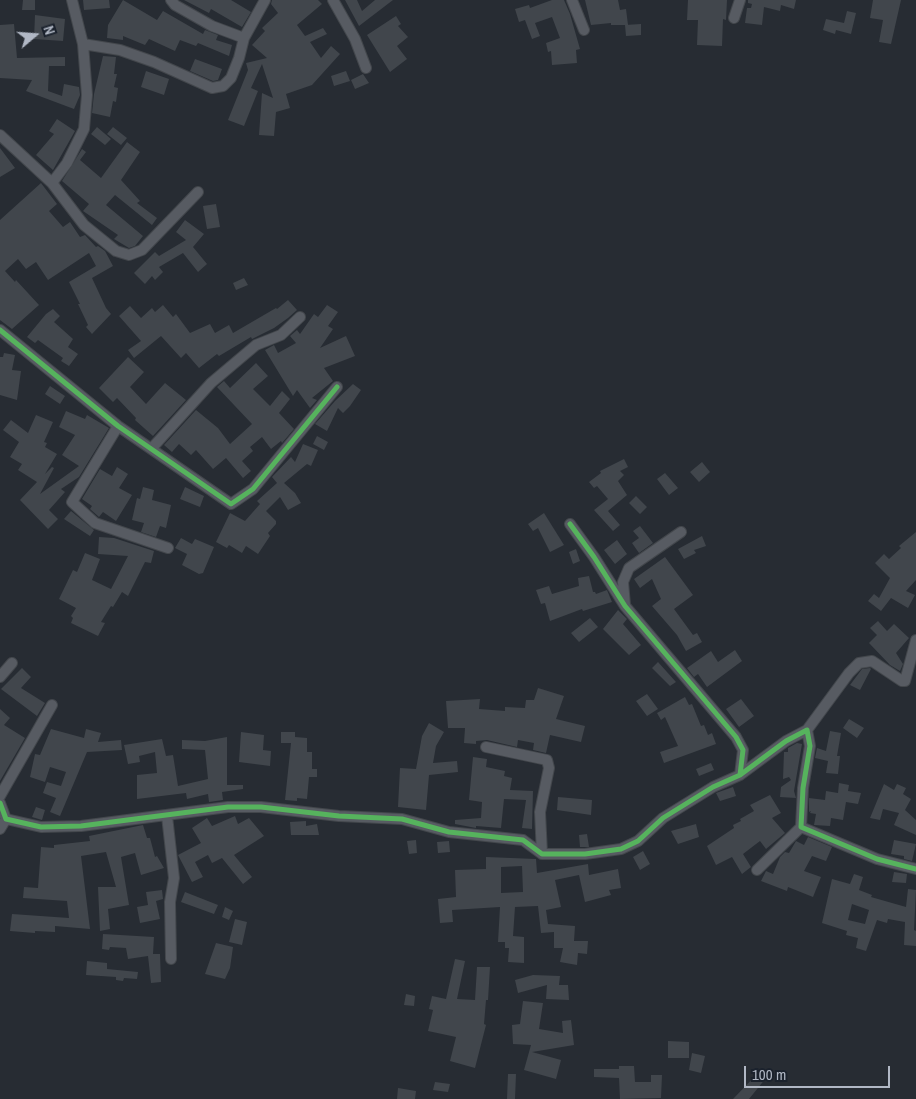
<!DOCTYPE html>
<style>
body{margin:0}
#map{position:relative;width:916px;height:1099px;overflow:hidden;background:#272c33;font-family:"Archivo Narrow",sans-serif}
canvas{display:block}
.north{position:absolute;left:10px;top:10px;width:50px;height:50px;-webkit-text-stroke:4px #1b222d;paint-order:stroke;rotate:72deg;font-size:14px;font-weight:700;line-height:20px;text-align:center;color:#b1b8c5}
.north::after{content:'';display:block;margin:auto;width:18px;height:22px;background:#b1b8c5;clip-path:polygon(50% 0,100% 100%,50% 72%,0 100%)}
.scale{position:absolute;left:744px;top:1066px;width:146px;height:22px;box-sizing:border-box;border:2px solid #b1b8c5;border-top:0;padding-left:6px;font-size:15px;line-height:18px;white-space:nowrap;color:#b1b8c5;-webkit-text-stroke:4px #1b222d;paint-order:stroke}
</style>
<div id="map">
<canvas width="916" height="1099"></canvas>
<div class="north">N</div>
<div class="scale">100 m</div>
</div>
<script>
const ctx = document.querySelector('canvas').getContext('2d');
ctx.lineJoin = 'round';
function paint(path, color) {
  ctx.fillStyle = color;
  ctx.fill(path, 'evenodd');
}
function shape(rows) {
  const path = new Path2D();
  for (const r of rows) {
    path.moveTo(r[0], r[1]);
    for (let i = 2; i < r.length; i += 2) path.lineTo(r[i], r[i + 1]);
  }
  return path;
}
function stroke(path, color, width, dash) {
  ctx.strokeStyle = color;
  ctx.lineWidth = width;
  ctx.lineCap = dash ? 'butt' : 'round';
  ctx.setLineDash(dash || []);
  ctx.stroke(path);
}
paint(shape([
 [23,0,35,0,35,10,22,10],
 [83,0,109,0,110,8,84,10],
 [123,0,157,20,163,11,203,34,205,30,218,35,216,40,232,45,229,56,198,43,196,46,180,40,175,51,149,39,145,45,123,36,123,40,107,38,108,25],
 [184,0,231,0,251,12,242,27,211,9,209,13],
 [272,0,318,0,322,4,297,25,305,36,323,28,327,34,310,42,321,58,331,46,340,54,312,85,286,94,290,108,276,112,274,136,259,135,262,93,273,98,262,64,251,88,258,91,244,126,228,120,248,70,246,63,267,58,252,45,265,31,262,28,278,13,271,4],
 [345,0,357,0,362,11,375,0,393,0,359,26],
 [552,0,564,0,570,14,580,49,576,50,577,63,552,65,551,51,548,52,546,43,560,38,552,17,535,23,540,36,532,39,525,20,519,22,515,9,529,5,530,8],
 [585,0,618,0,620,10,626,9,628,25,611,25,611,23,591,25],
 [688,0,727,0,726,20,723,19,722,46,697,45,698,20,687,20],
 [748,0,796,0,794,9,781,5,780,11,764,7,762,25,745,23,747,8,751,8,752,4,748,3],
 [873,0,901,0,891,44,879,42,883,20,870,18],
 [847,11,856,13,851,34,836,30,835,34,823,30,826,19,844,23],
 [35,15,65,19,63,41,34,39],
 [396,16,401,24,398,26,408,37,397,46,407,59,390,72,367,35],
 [14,24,17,58,65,57,65,66,49,66,48,91,62,96,64,84,79,87,80,95,74,109,26,91,32,80,0,78,0,25],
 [641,24,641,35,626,36,625,25],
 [103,56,116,57,114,74,117,74,114,87,118,88,116,102,113,101,110,117,92,113,94,94],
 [195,59,222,69,218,80,213,81,190,71],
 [146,71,169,79,164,95,141,87],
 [346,71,350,81,334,86,331,76],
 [363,74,369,83,355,89,351,80],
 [57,119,75,131,53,170,36,155,54,134,49,131],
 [97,127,111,139,105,145,91,134],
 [113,127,127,138,121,145,107,134],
 [127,142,140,152,121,180,140,201,137,203,157,218,152,225,115,195,106,205,143,236,135,246,129,248,114,239,118,235,83,211,89,204,62,181,82,149,86,152,80,160,101,178],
 [0,148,15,168,0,177],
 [41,183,57,204,49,211,63,227,70,222,80,237,85,235,96,247,98,246,105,251,113,266,92,278,106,308,111,314,92,334,86,327,88,325,78,304,80,304,69,282,96,266,89,253,48,280,36,262,26,269,18,259,5,271,15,282,16,280,39,305,12,329,0,320,0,220],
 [216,204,220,227,207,229,203,206],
 [185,220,204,234,193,247,207,264,198,272,183,253,159,267,163,272,155,280,152,276,145,284,134,273,155,252,159,256,186,240,176,232],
 [244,278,248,285,236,290,233,283],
 [288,300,297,310,288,318,274,328,252,339,251,337,219,356,217,354,199,368,186,353,181,358,161,336,134,358,128,350,141,341,119,316,130,306,141,318,152,308,155,312,163,305,173,317,176,314,190,333,210,324,215,333,229,325,233,333,276,308,277,309],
 [327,305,338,312,328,326,333,329,320,348,346,336,355,356,324,368,333,381,312,398,317,400,310,408,297,390,293,396,265,350,274,345,278,353,296,343,290,336,297,330,300,334,314,314,318,317],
 [53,309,60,316,54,322,73,339,68,347,78,354,69,366,61,361,63,358,38,340,35,343,27,337,46,314],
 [4,353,15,355,12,370,21,371,17,400,0,395,0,357,3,357],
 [128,357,144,372,130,387,146,404,165,383,186,400,153,436,135,420,136,418,117,398,113,402,99,388],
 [256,363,268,376,253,389,270,406,282,391,290,399,279,413,294,429,282,443,281,441,271,449,262,437,250,447,253,451,242,461,251,471,243,478,226,458,213,469,196,450,191,455,179,444,172,452,164,445,196,410,218,428,230,444,252,424,217,387,224,381,230,388],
 [353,384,361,390,350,406,343,413,338,408,327,431,315,424,335,401],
 [50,386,65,396,60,404,45,394],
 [66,411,85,419,87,415,109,428,79,477,61,489,65,492,49,510,58,519,48,529,20,500,37,482,18,470,22,464,10,457,19,442,3,430,11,420,28,433,36,415,53,422,44,442,47,443,45,447,57,454,45,474,52,467,54,468,40,494,79,466,62,455,75,435,59,427],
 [317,436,328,442,324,450,313,444],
 [303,444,318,450,311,466,307,464,284,483,295,493,301,503,288,510,280,497,266,511,276,521,276,524,268,533,270,536,258,554,246,546,242,553,229,545,227,548,216,542,230,513,245,521,260,504,257,501,277,483,272,477,291,457,295,462],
 [624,459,628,467,620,471,624,475,618,481,627,495,608,511,620,525,613,531,594,510,608,499,597,486,594,488,589,482,601,473,600,471],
 [702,462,710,472,699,482,690,472],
 [117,467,128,474,119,488,132,495,116,521,103,512,99,517,90,509,92,506,82,499,100,469,112,476],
 [665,473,678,488,669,495,657,479],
 [143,487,154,490,152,500,171,505,166,528,160,526,156,537,141,532,144,523,132,520,137,498,140,499],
 [185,487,204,496,200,507,180,499],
 [636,496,647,507,640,514,629,503],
 [71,511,94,530,90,536,64,519],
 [544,513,564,545,550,552,538,528,533,531,528,524],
 [640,526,653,543,639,553,632,543,639,538,633,531],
 [916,532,916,580,906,591,915,595,908,608,891,598,881,611,868,601,874,594,879,598,890,578,875,563,884,554,889,559,901,548,899,546],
 [702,536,706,546,694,550,696,553,684,559,678,549],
 [99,537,114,538,154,551,151,563,145,562,128,596,122,592,113,607,111,606,101,622,105,623,98,636,71,623,73,618,71,616,76,608,59,599,73,570,77,572,85,553,100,559,92,580,111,589,128,556,98,554],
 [181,538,192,544,195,539,214,547,203,573,199,574,182,565,187,554,175,548],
 [617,540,627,554,615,564,604,550],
 [576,549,580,561,573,564,569,552],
 [665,557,693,595,674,609,693,635,697,633,702,642,686,651,677,635,652,606,661,599,652,579,640,588,634,579],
 [589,576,593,592,595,592,596,594,607,590,612,602,583,611,582,609,550,621,545,603,541,604,536,590,549,586,552,594,579,586,578,578],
 [618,610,627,619,623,624,641,645,629,655,603,629],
 [590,618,598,627,579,642,571,633],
 [878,621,887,631,894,624,909,638,896,653,903,664,900,671,890,665,869,643,877,635,870,628],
 [735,650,742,661,707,687,698,674,694,677,687,668,711,651,718,662],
 [658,662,676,682,670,686,652,668],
 [22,668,31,677,21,688,45,703,37,716,1,689],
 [870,668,871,669,860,690,850,685,862,669],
 [538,688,564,696,556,719,585,726,581,742,550,735,546,753,533,750,534,743,518,740,517,747,487,740,476,741,476,744,464,743,465,728,448,728,446,701,480,699,479,709,505,711,505,707,525,708,526,700,534,700],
 [647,694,658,709,647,716,636,701],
 [685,697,689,705,692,704,701,726,704,725,708,735,712,733,716,744,664,763,660,752,678,746,665,717,661,720,657,713],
 [741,699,754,716,739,727,726,709],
 [0,709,10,718,4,725,25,738,0,781],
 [849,719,864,728,857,738,843,728],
 [429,723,444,732,436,746,433,763,457,761,458,772,429,775,426,810,398,807,400,768,416,769,422,736],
 [51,729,84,738,86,729,101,733,98,742,121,740,122,750,87,752,60,816,50,812,56,798,43,793,47,782,61,786,66,772,50,767,45,782,30,777,35,754,40,755],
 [830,731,841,733,837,756,840,756,838,774,826,773,828,761,815,758,817,748,826,751],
 [241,732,264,735,263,750,271,751,270,766,239,762],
 [281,732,295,732,295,737,307,738,307,752,312,752,312,769,317,769,317,777,309,777,307,799,297,798,297,801,285,800,291,743,281,743],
 [227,737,227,785,243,785,243,789,222,792,223,800,209,802,208,794,187,799,186,793,137,799,137,775,157,773,155,752,139,756,140,762,128,764,124,745,162,739,166,756,173,755,178,786,208,779,205,750,182,749,182,740,205,741],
 [797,743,802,744,794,791,796,798,780,797,781,787,791,780,789,777,783,779,784,752,788,752,788,748],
 [473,757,487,759,486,767,505,771,504,776,512,778,510,790,533,791,532,829,522,828,526,800,504,799,501,828,476,826,476,828,455,824,455,820,481,818,482,802,469,800],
 [711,763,714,770,699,776,696,769],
 [839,783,849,785,848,791,861,793,858,804,846,802,843,820,831,818,830,826,814,825,816,814,810,813,811,811,809,812,809,798,825,800,826,791,838,793],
 [884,784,894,790,897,784,906,788,903,794,911,799,905,810,916,820,916,835,894,825,899,813,883,809,880,820,870,818],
 [733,787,736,796,720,801,716,793],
 [770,795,781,813,772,818,785,833,766,849,760,841,743,854,751,867,742,874,732,857,716,865,707,846,734,828,733,825,741,821,740,819,754,811,750,805],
 [558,797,592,800,591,815,557,810],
 [36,807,45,810,42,820,32,817],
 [235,816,238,824,249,818,264,836,234,855,252,877,243,884,222,858,212,863,208,855,195,862,203,877,192,882,178,855,201,843,192,828,207,818,212,826],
 [306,821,306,826,317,824,319,835,291,835,290,822],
 [696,824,699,837,678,844,671,831],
 [143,825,147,838,150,838,155,857,157,856,164,868,141,875,135,853,121,857,129,905,108,909,110,929,100,931,98,887,116,887,106,852,81,856,90,929,55,926,55,932,35,931,35,933,10,931,12,914,69,918,67,901,23,898,24,887,38,888,41,847,54,848,54,845,90,841,89,836],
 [587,834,589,847,580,847,579,835],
 [808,837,832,847,826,861,812,856,804,871,821,877,813,897,788,887,787,891,761,881,766,871,773,874,780,857,785,852,789,853,796,841,804,845],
 [416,840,417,853,409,854,407,841],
 [894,840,916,844,912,861,904,859,904,856,891,854],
 [449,841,450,852,438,853,437,842],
 [643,851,650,864,640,870,633,857],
 [486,857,536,859,537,873,588,864,589,875,618,869,621,888,609,890,611,895,585,902,579,875,555,880,561,907,546,910,548,924,575,926,574,941,588,941,587,954,578,953,577,965,560,962,563,948,554,948,554,932,541,933,538,906,515,907,513,936,524,937,524,963,508,962,509,948,505,948,505,942,498,942,500,907,452,910,453,922,440,923,438,899,456,897,455,870,486,869],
 [522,866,523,892,501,893,501,867],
 [894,872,907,874,906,883,892,882],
 [854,874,863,877,859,890,872,895,871,897,906,907,908,889,916,890,914,930,916,931,916,946,904,945,905,922,888,919,887,923,877,920,866,951,856,948,858,938,846,935,847,931,822,923,832,879,850,884],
 [852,904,869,910,865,924,848,920],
 [162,890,163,899,156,901,160,919,140,923,137,907,148,905,146,892],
 [185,892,218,905,214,914,181,902],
 [225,907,233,911,229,920,222,917],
 [235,919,247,922,242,945,229,942],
 [103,934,154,937,153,954,160,954,161,982,151,983,148,956,128,959,126,948,110,947,109,950,102,949],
 [216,943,233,947,230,968,225,979,205,974],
 [455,959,465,961,457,999,475,1000,477,967,490,967,488,1000,486,1000,484,1024,486,1025,475,1068,450,1061,456,1037,428,1031,433,1010,429,1009,432,996,446,999],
 [87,961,107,963,107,969,138,972,137,979,124,978,123,981,116,980,116,977,86,975],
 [533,975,560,976,559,985,568,985,569,1000,546,999,547,985,518,993,515,980],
 [406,994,415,996,414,1006,404,1005],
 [523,1001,543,1003,539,1029,563,1033,562,1021,571,1020,574,1045,532,1052,561,1060,556,1079,524,1070,531,1045,513,1044,512,1025,520,1024],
 [668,1041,689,1042,689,1058,668,1058],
 [692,1053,705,1056,701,1073,689,1070],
 [619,1066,634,1066,635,1082,651,1082,651,1075,662,1075,661,1098,620,1099,619,1078,594,1077,594,1069,619,1069],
 [759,1072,766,1078,749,1099,733,1099],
 [508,1074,516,1074,515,1099,507,1099],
 [435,1082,450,1084,448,1092,433,1090],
 [398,1088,416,1091,415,1099,397,1099]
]), '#41464c');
const minor = shape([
 [171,0,175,5,212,26,244,38],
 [333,0,355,39,366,68],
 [572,0,584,30],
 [734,18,740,0],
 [83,44,120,50,154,62,212,88,223,86,231,78,239,58,244,38,265,0],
 [0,135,52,183,84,225,116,251,129,255,142,250,198,192],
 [52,183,67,163,84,129,87,95,83,44,72,0],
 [0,330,118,426,231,504,253,489,337,387],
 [118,426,72,502,95,523,168,548],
 [152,448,211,383,256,345,281,335,300,317],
 [570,524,594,557,625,606,736,737,743,750,740,775],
 [625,605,623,582,629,568,681,532],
 [0,677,12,663],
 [807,730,849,673,859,663,872,661,902,681,905,681,916,640],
 [486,747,547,760,549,768,540,812,542,854],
 [0,796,52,705],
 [0,803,6,819,41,827,81,826,228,807,261,807,339,816,402,819,449,832,523,840,542,854,585,854,621,849,638,841,663,818,713,787,740,775,786,741,807,730,810,746,803,788,801,827,877,859,916,869],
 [167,816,174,878,170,902,171,959],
 [0,829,6,819],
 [757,870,801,827]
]);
stroke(minor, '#43474c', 12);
stroke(minor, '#575b62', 10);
stroke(shape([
 [0,330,118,426,231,504,253,489,337,387],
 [570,524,594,557,625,606,736,737,743,750,740,775],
 [0,803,6,819,41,827,81,826,228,807,261,807,339,816,402,819,449,832,523,840,542,854,585,854,621,849,638,841,663,818,713,787,740,775,786,741,807,730,810,746,803,788,801,827,877,859,916,869]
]), '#56b35d', 5);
</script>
